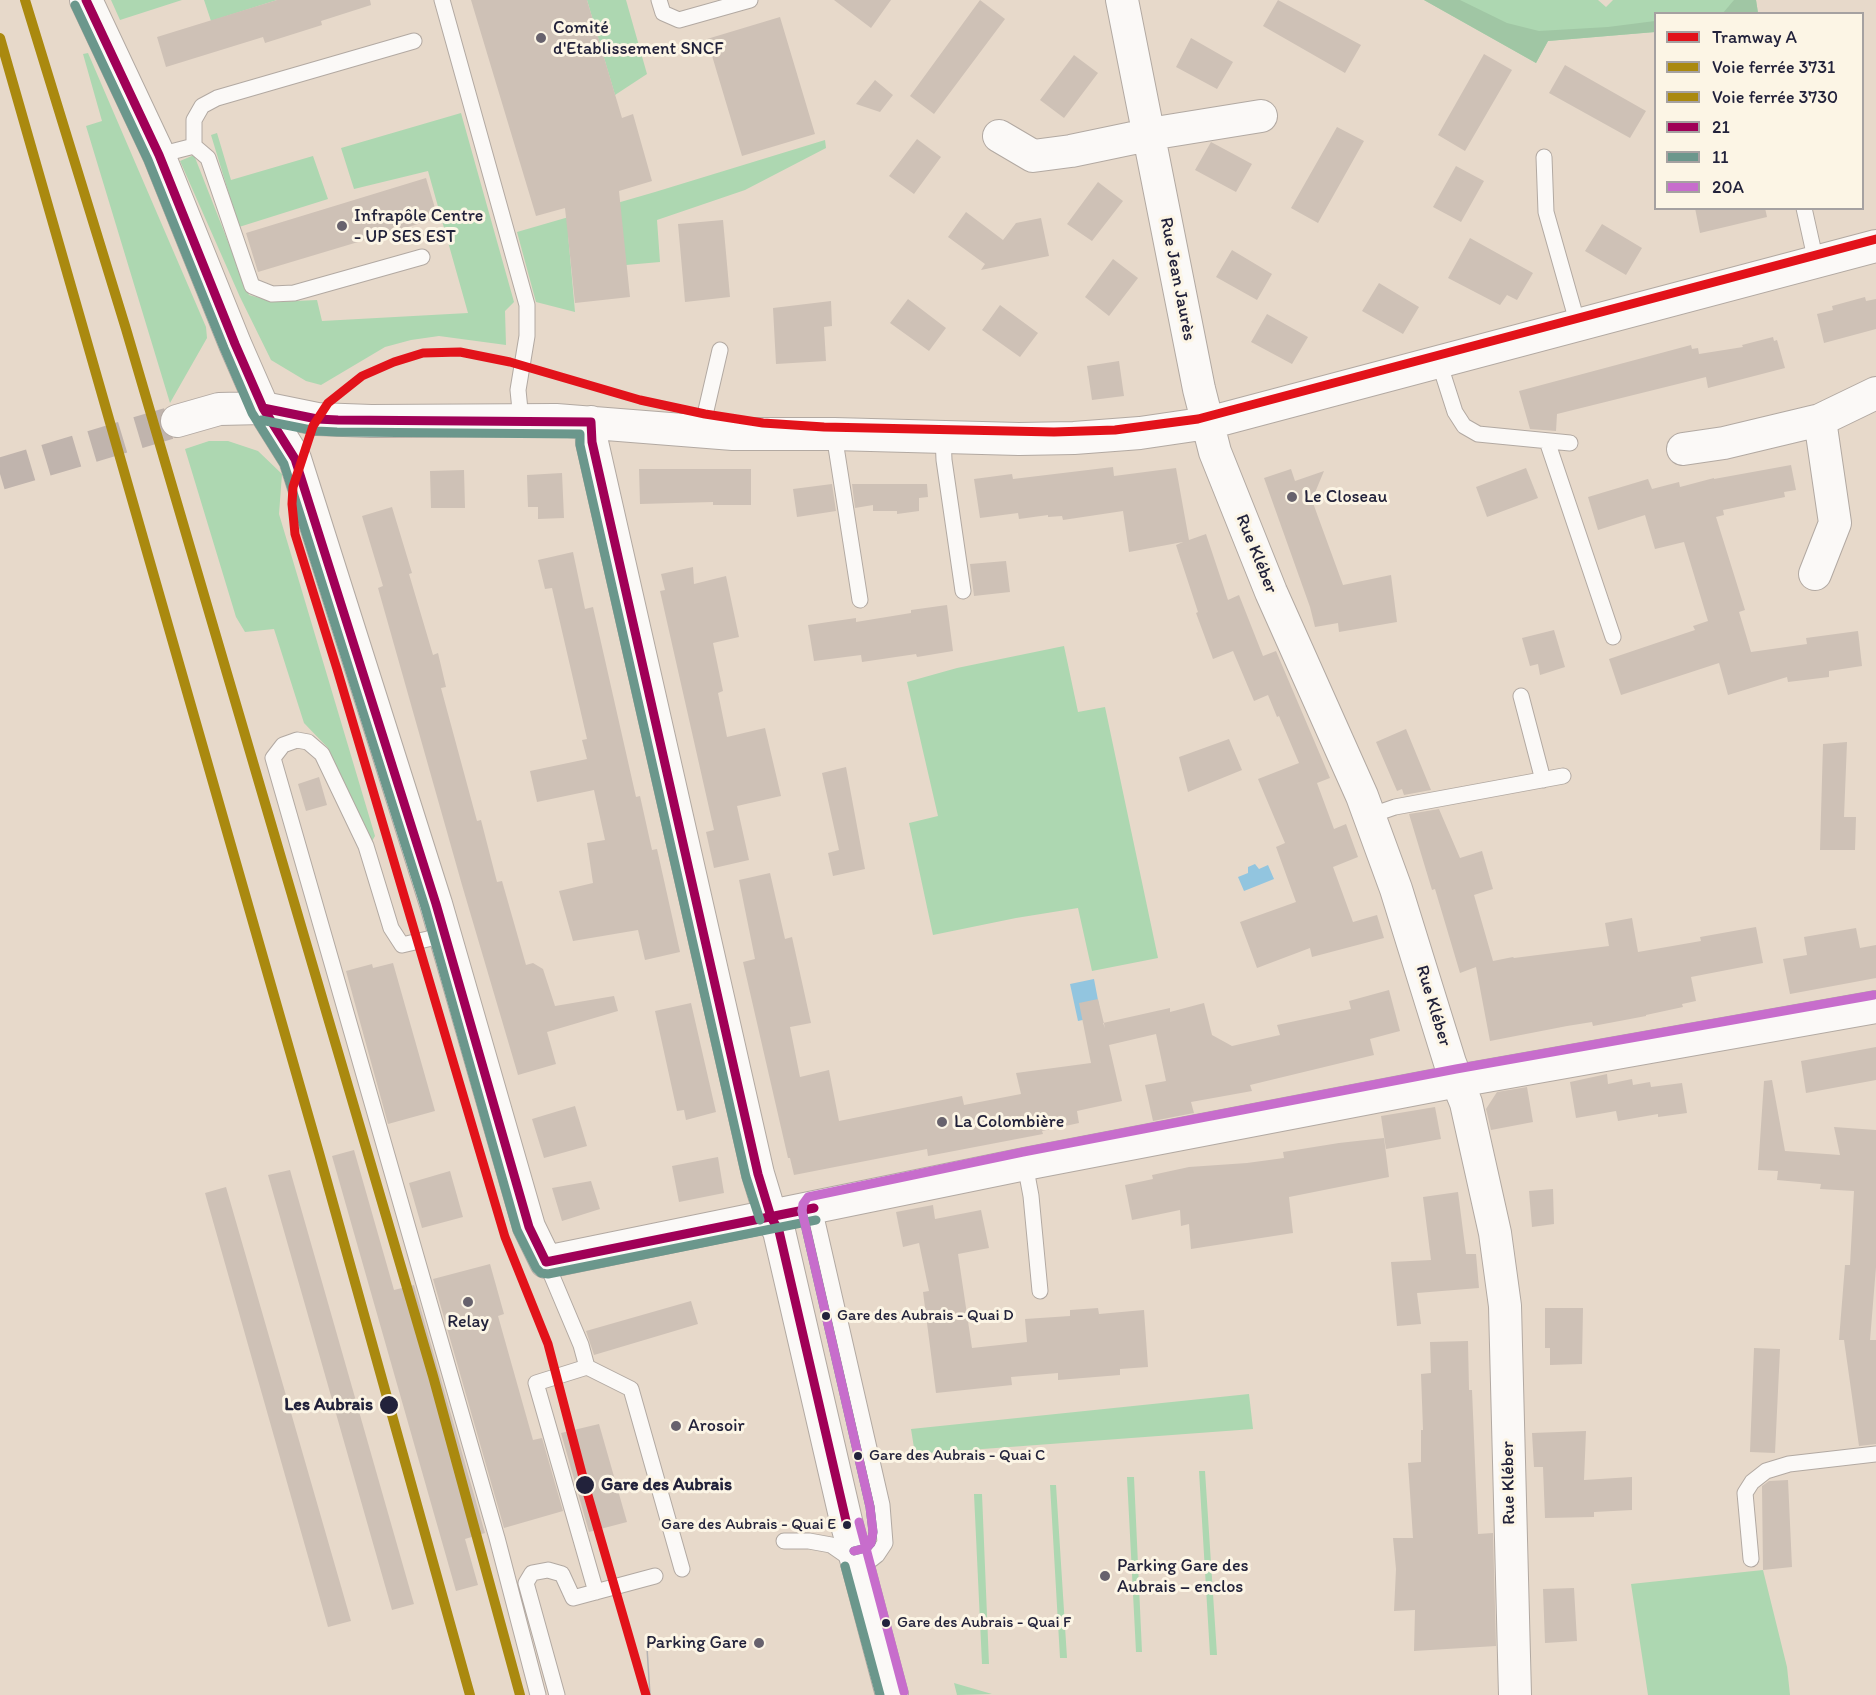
<!DOCTYPE html>
<meta charset="utf-8">
<style>
body{margin:0}
#map{position:relative;width:1876px;height:1695px;overflow:hidden;background:#e7d9ca;font-family:Itim,sans-serif}
canvas{display:block}
.legend{position:absolute;left:1654px;top:12px;width:210px;height:198px;box-sizing:border-box;background:#fcf5e5;border:2px solid #a5a1a1;margin:0;padding:8px 10px;list-style:none;font-size:18px;color:#22223b}
.legend li{display:flex;align-items:center;gap:12px;height:30px}
.legend b{width:30px;border:2px solid #a5a1a1}
</style>
<div id="map">
<canvas width="1876" height="1695"></canvas>
<ul class="legend">
<li><b style="height:8px;background:#e2121a"></b>Tramway A</li>
<li><b style="height:8px;background:#aa890f"></b>Voie ferrée 3731</li>
<li><b style="height:8px;background:#aa890f"></b>Voie ferrée 3730</li>
<li><b style="height:8px;background:#a00057"></b>21</li>
<li><b style="height:8px;background:#6b978c"></b>11</li>
<li><b style="height:8px;background:#c76dcc"></b>20A</li>
</ul>
</div>
<script>
const ctx = document.querySelector('canvas').getContext('2d');
ctx.lineJoin = 'round';
function paint(path, color) {
  ctx.fillStyle = color;
  ctx.fill(path, 'evenodd');
}
function shape(rows) {
  const path = new Path2D();
  for (const r of rows) {
    path.moveTo(r[0], r[1]);
    for (let i = 2; i < r.length; i += 2) path.lineTo(r[i], r[i + 1]);
  }
  return path;
}
function stroke(path, color, width, dash) {
  ctx.strokeStyle = color;
  ctx.lineWidth = width;
  ctx.lineCap = dash ? 'butt' : 'round';
  ctx.setLineDash(dash || []);
  ctx.stroke(path);
}
function drawText(font, color, halo, rows, align = 'center') {
  ctx.font = font + ' Itim,sans-serif';
  ctx.lineWidth = 6;
  ctx.setLineDash([]);
  ctx.textBaseline = 'middle';
  ctx.strokeStyle = halo;
  ctx.fillStyle = color;
  for (const [text, x, y, turn = 0] of rows) {
    ctx.save();
    ctx.translate(x, y);
    ctx.rotate((+turn || 0) * Math.PI / 180);
    ctx.textAlign = isNaN(turn) ? turn : align;
    if (halo) ctx.strokeText(text, 0, 0);
    ctx.fillText(text, 0, 0);
    ctx.restore();
  }
}
paint(shape([
 [111,0,182,0,120,20],
 [204,0,277,0,211,21],
 [587,0,626,0,647,74,615,95],
 [1424,0,1598,0,1606,7,1613,0,1756,0,1758,13,1656,14,1655,32,1548,41,1536,63],
 [88,53,206,327,207,338,170,403,86,126,102,121,83,54],
 [461,113,514,302,505,311,506,345,439,336,411,340,385,347,321,385,306,381,271,360,240,297,180,161,194,155,249,295,274,302,317,300,322,321,468,313,428,171,354,189,341,148],
 [217,133,231,180,313,156,328,199,239,227,211,135],
 [825,140,826,148,745,190,657,220,660,262,626,265,622,228,568,234,575,312,536,302,517,232,655,192],
 [209,441,228,441,258,451,282,474,279,514,375,836,371,843,328,748,304,723,274,629,245,632,236,617,185,449],
 [1064,646,1078,712,1105,707,1158,958,1092,971,1078,908,1016,918,933,935,909,823,938,816,907,682,957,668],
 [1249,1394,1253,1429,915,1454,911,1429],
 [1199,1471,1205,1471,1217,1655,1210,1655],
 [1127,1477,1134,1477,1142,1652,1136,1652],
 [1050,1485,1056,1485,1067,1658,1060,1658],
 [974,1494,982,1494,989,1664,982,1664],
 [1763,1570,1787,1667,1790,1695,1648,1695,1631,1584],
 [954,1683,992,1694,957,1695]
]), '#add7b1');
paint(shape([
 [1424,0,1460,0,1507,23,1539,31,1608,27,1655,21,1655,32,1548,41,1536,63],
 [1734,0,1756,0,1758,13,1720,13,1723,13]
]), '#a0c6a4');
paint(shape([
 [1255,864,1259,869,1268,865,1274,879,1244,891,1238,877,1248,873,1248,867],
 [1094,979,1101,1016,1078,1021,1070,984]
]), '#92c5df');
paint(shape([
 [277,0,370,0,371,5,321,21,322,25,265,43,263,37,166,67,157,37],
 [471,0,587,0,622,118,633,114,652,181,619,191,630,297,575,303,565,208,536,216],
 [834,0,891,0,871,28],
 [980,0,1005,19,934,114,910,96],
 [1278,0,1361,45,1345,73,1263,26],
 [780,17,815,134,742,156,707,39],
 [1191,38,1233,62,1217,89,1176,67],
 [1484,54,1512,70,1465,151,1438,135],
 [1074,55,1098,73,1064,118,1040,100],
 [1565,65,1646,111,1630,138,1549,93],
 [875,80,893,95,880,112,856,104],
 [1337,127,1364,141,1318,223,1291,208],
 [917,139,941,157,914,194,889,176],
 [1211,142,1252,164,1236,192,1195,170],
 [1456,166,1484,181,1461,222,1433,207],
 [426,178,438,218,258,272,246,233],
 [1098,182,1123,201,1092,241,1067,224],
 [1695,208,1765,208,1767,217,1700,233],
 [966,212,1003,240,1016,223,1041,218,1049,256,981,270,985,264,948,237],
 [723,220,730,297,685,302,678,224],
 [1602,224,1642,248,1626,275,1585,251],
 [1470,238,1533,273,1517,300,1507,295,1500,305,1448,278],
 [1232,250,1272,274,1257,300,1216,277],
 [1113,259,1138,278,1109,316,1085,297],
 [1379,283,1419,307,1403,334,1362,311],
 [1865,297,1866,301,1876,299,1876,329,1824,343,1817,314,1833,310,1832,306],
 [908,299,946,328,929,351,890,323],
 [831,301,832,326,824,327,826,361,776,364,773,308],
 [1000,305,1038,333,1020,357,982,330],
 [1267,314,1308,337,1292,364,1251,342],
 [1773,337,1774,341,1777,340,1785,368,1708,388,1706,377,1557,414,1556,431,1530,429,1519,391,1691,345,1692,349,1698,348,1699,354,1743,347,1742,345],
 [1119,361,1124,396,1092,400,1087,366],
 [1791,465,1796,490,1784,492,1785,497,1723,510,1724,515,1716,517,1745,610,1739,612,1751,652,1807,644,1806,638,1858,631,1862,666,1829,671,1829,677,1788,682,1787,677,1728,695,1719,663,1621,695,1609,659,1695,630,1693,626,1708,621,1684,542,1655,549,1645,515,1598,530,1588,497,1648,479,1652,489,1679,482,1680,487,1714,478,1714,479],
 [1113,467,1114,476,1176,468,1189,540,1206,534,1228,600,1239,595,1263,656,1276,651,1330,778,1317,783,1334,829,1346,824,1358,857,1333,867,1353,922,1377,915,1384,938,1312,957,1310,948,1257,968,1240,922,1296,902,1276,847,1285,843,1258,779,1299,763,1279,716,1277,717,1268,695,1254,701,1233,651,1213,659,1196,613,1198,612,1176,545,1183,542,1129,552,1123,511,1063,520,1062,516,1048,517,1048,515,1019,519,1018,513,980,518,974,479,1012,474,1013,479],
 [1526,468,1538,498,1487,517,1476,487],
 [639,469,751,469,751,505,713,505,713,502,640,504],
 [1291,469,1295,481,1324,471,1314,495,1316,502,1313,503,1343,585,1391,575,1397,622,1339,632,1338,623,1315,627,1310,607,1264,478],
 [464,470,465,508,431,508,430,471],
 [562,473,564,518,538,519,538,507,528,507,527,475],
 [832,484,836,511,797,517,793,489],
 [852,484,927,484,928,497,919,498,919,511,897,514,897,511,873,511,873,505,855,508],
 [392,507,412,573,409,574,433,655,438,653,446,687,441,688,477,821,481,820,497,882,502,881,526,965,533,963,543,969,555,1006,614,996,618,1011,547,1032,556,1064,518,1075,462,885,378,588,383,586,362,516],
 [573,552,585,609,593,607,636,797,640,796,652,850,657,849,680,952,645,960,638,930,573,941,559,891,593,883,587,843,605,840,594,790,537,802,530,771,587,759,582,740,587,739,552,588,545,589,538,560],
 [1006,561,1010,592,974,596,970,564],
 [693,567,694,584,726,576,739,637,713,643,723,691,718,693,727,737,765,728,781,796,737,806,749,860,714,868,706,832,714,830,660,591,665,590,661,574],
 [947,605,953,651,917,657,916,654,862,662,861,655,814,661,808,625,856,618,856,622,911,613,911,610],
 [1554,630,1565,667,1540,675,1538,664,1530,666,1522,638],
 [1406,729,1431,790,1404,795,1402,789,1397,791,1376,742],
 [1229,739,1242,770,1188,792,1179,757],
 [1847,742,1844,817,1856,817,1855,850,1820,850,1823,744],
 [846,767,865,869,833,876,828,853,839,850,822,773],
 [319,777,327,805,306,811,298,784],
 [1439,809,1460,858,1482,851,1493,889,1474,895,1493,961,1513,957,1514,958,1609,946,1605,923,1632,918,1638,952,1701,941,1700,937,1756,927,1763,963,1691,977,1696,1001,1682,1004,1683,1007,1646,1015,1646,1016,1593,1026,1592,1022,1567,1026,1490,1041,1476,967,1460,973,1435,889,1432,890,1409,814],
 [770,873,785,939,792,937,811,1023,790,1027,800,1077,829,1070,839,1121,962,1096,964,1105,1021,1094,1016,1073,1091,1063,1079,1003,1098,999,1105,1028,1103,1023,1170,1008,1170,1012,1204,1003,1212,1035,1232,1046,1280,1035,1277,1025,1351,1009,1349,1001,1389,990,1400,1031,1370,1039,1374,1055,1250,1085,1252,1091,1191,1102,1194,1113,1153,1121,1145,1085,1166,1081,1156,1034,1109,1045,1122,1101,1077,1111,1079,1123,1042,1131,1043,1134,928,1156,927,1149,794,1175,790,1158,788,1158,743,962,755,959,739,880],
 [1856,928,1860,948,1876,945,1876,978,1790,994,1783,959,1807,955,1804,937],
 [393,963,435,1111,388,1124,346,971,372,964,373,968],
 [691,1003,716,1112,686,1120,684,1110,677,1111,655,1011],
 [1876,1047,1876,1080,1806,1093,1801,1061],
 [1607,1074,1608,1084,1632,1079,1633,1085,1650,1082,1651,1087,1682,1083,1687,1113,1658,1117,1658,1114,1618,1121,1616,1111,1576,1118,1570,1082],
 [1772,1080,1785,1151,1840,1155,1834,1127,1876,1130,1876,1267,1870,1340,1876,1340,1876,1444,1859,1446,1844,1340,1839,1340,1845,1265,1850,1265,1854,1191,1820,1189,1821,1184,1777,1180,1778,1171,1758,1170,1764,1081],
 [1527,1087,1533,1122,1491,1130,1486,1109,1497,1092],
 [575,1106,587,1146,544,1158,532,1119],
 [1435,1107,1441,1139,1386,1149,1381,1116],
 [1384,1138,1389,1177,1289,1197,1293,1233,1191,1249,1189,1224,1181,1226,1180,1210,1132,1220,1125,1185,1153,1179,1152,1175,1189,1167,1247,1163,1284,1158,1283,1152,1339,1143],
 [354,1150,394,1290,414,1285,485,1533,465,1539,478,1585,456,1591,332,1156],
 [718,1157,724,1193,679,1202,672,1166],
 [290,1170,414,1604,392,1610,268,1175],
 [450,1171,463,1217,422,1228,409,1183],
 [591,1181,600,1209,562,1221,552,1188],
 [226,1187,351,1621,328,1627,205,1193],
 [1553,1189,1554,1224,1532,1227,1529,1191],
 [1458,1192,1466,1254,1476,1254,1479,1288,1417,1293,1421,1324,1397,1326,1391,1262,1431,1260,1423,1197],
 [933,1205,935,1219,981,1210,989,1248,958,1254,972,1348,1027,1342,1025,1319,1070,1316,1070,1310,1098,1308,1099,1314,1144,1310,1148,1367,1120,1369,1120,1375,1058,1380,1058,1373,1011,1377,1012,1385,936,1393,923,1292,929,1291,919,1243,903,1247,896,1212],
 [490,1264,504,1314,498,1316,533,1440,542,1438,563,1511,504,1528,433,1279],
 [691,1301,698,1324,594,1355,586,1331],
 [1545,1308,1583,1308,1582,1364,1550,1365,1550,1348,1545,1348],
 [1468,1341,1469,1390,1472,1390,1478,1534,1493,1533,1496,1646,1414,1651,1415,1610,1394,1611,1396,1569,1393,1538,1413,1538,1408,1463,1421,1462,1421,1430,1423,1430,1421,1374,1431,1373,1430,1342],
 [1754,1348,1780,1349,1775,1453,1750,1452],
 [599,1424,627,1522,589,1532,561,1433],
 [1586,1431,1584,1480,1632,1477,1632,1510,1594,1512,1594,1517,1545,1518,1543,1467,1534,1467,1532,1433],
 [1788,1480,1792,1567,1763,1570,1762,1486,1769,1481],
 [1574,1588,1577,1641,1545,1643,1543,1589]
]), '#cec1b6');
stroke(shape([
 [0,474,177,421]
]), '#c0b4ad', 32, [32, 16]);
const service = shape([
 [442,0,527,305,527,336,518,390,521,420],
 [659,0,663,13,679,20,750,0],
 [414,41,217,98,202,106,194,120,194,146,208,158,252,286,272,294,294,293,422,257],
 [159,155,194,146],
 [1544,157,1546,212,1578,325],
 [1804,208,1816,262],
 [1439,362,1455,412,1464,426,1478,434,1570,443],
 [701,432,720,350],
 [834,434,860,600],
 [943,436,944,460,963,591],
 [1547,441,1613,637],
 [1521,696,1543,780],
 [1369,816,1395,807,1563,776],
 [445,935,402,945,391,928,366,846,322,754,308,742,297,740,283,745,273,758,497,1538,538,1695],
 [1025,1164,1031,1196,1040,1291],
 [546,1262,581,1345,587,1367],
 [587,1367,536,1383,596,1592],
 [587,1367,631,1389,682,1569],
 [784,1541,809,1541,831,1545,857,1563,872,1559,877,1555,885,1543,882,1505,814,1208],
 [1751,1559,1745,1493,1752,1482,1766,1471,1789,1464,1876,1454],
 [557,1695,526,1583,532,1573,548,1570,562,1574,573,1598,655,1576]
]);
const minor = shape([
 [86,0,159,155,235,344,263,408,295,459,436,904,529,1227,546,1262,1025,1164,1458,1081,1876,1007],
 [1122,0,1199,389,1215,452,1271,592,1362,796,1396,889,1450,1063,1466,1103,1495,1233,1505,1306,1515,1695],
 [999,136,1033,156,1071,151,1162,132,1261,116],
 [1820,420,1876,393],
 [177,421,219,409,263,408,317,419,371,421,556,420,733,434,834,434,1019,439,1074,438,1140,433,1208,423,1876,246],
 [591,422,592,442,758,1174,771,1217,779,1231,847,1525,892,1695],
 [1683,449,1724,443,1820,420,1835,523,1815,574]
]);
stroke(service, '#b2a9a2', 17);
stroke(minor, '#b2a9a2', 34);
stroke(service, '#fbf9f7', 15);
stroke(minor, '#fbf9f7', 32);
stroke(shape([
 [647,1648,650,1695]
]), '#b3b1b2', 1.5);
stroke(shape([
 [86,0,159,155,235,344,263,408,295,459,436,904,529,1227,546,1262],
 [263,408,317,419,338,420,591,422,592,442,758,1174,771,1217,779,1231,847,1525],
 [546,1262,814,1208]
]), '#a00057', 9);
stroke(shape([
 [75,5,148,160,224,348,252,413,284,464,425,907,517,1230,536,1268,541,1273,548,1274,816,1220],
 [261,420,316,431,337,432,580,434,580,445,746,1177,760,1220],
 [802,1211,870,1507,873,1532,871,1543,866,1548,854,1551],
 [845,1566,880,1695]
]), '#6b978c', 9);
stroke(shape([
 [859,1522,904,1692],
 [854,1551,866,1548,871,1543,873,1532,870,1507,802,1211,803,1204,808,1197,1023,1152,1456,1069,1874,995]
]), '#c76dcc', 9);
stroke(shape([
 [25,0,126,329,433,1376,520,1695]
]), '#aa890f', 10);
stroke(shape([
 [0,38,319,1153,470,1695]
]), '#aa890f', 10);
stroke(shape([
 [646,1695,585,1485,548,1344,505,1237,337,669,295,534,292,504,293,487,313,426,328,403,362,376,394,362,423,353,460,352,510,362,640,400,705,414,763,423,824,427,1054,432,1115,430,1198,419,1876,239]
]), '#e2121a', 9);
for (const [x, y, r, color] of [
 [541,38,6,"#67626d"],
 [342,226,6,"#67626d"],
 [1292,497,6,"#67626d"],
 [942,1122,6,"#67626d"],
 [468,1302,6,"#67626d"],
 [826,1316,5,"#22223b"],
 [389,1405,10,"#22223b"],
 [676,1426,6,"#67626d"],
 [858,1456,5,"#22223b"],
 [585,1485,10,"#22223b"],
 [847,1525,5,"#22223b"],
 [1105,1576,6,"#67626d"],
 [886,1623,5,"#22223b"],
 [759,1643,6,"#67626d"]
]) {
  const dot = new Path2D();
  dot.arc(x, y, r, 0, 2 * Math.PI);
  ctx.fillStyle = color;
  ctx.fill(dot);
  stroke(dot, '#fcf5e5', 2);
}
drawText('16px', '#22223b', '#fcf5e5', [
 ["Gare des Aubrais - Quai D",837,1316],
 ["Gare des Aubrais - Quai C",869,1456],
 ["Gare des Aubrais - Quai E",836,1525,"right"],
 ["Gare des Aubrais - Quai F",897,1623]
], 'left');
drawText('18px', '#22223b', '#fcf5e5', [
 ["Comité",553,28],
 ["d'Etablissement SNCF",553,49],
 ["Infrapôle Centre",354,216],
 ["- UP SES EST",354,237],
 ["Le Closeau",1304,497],
 ["La Colombière",954,1122],
 ["Relay",468,1322,"center"],
 ["Arosoir",688,1426],
 ["Parking Gare des",1117,1566],
 ["Aubrais – enclos",1117,1587],
 ["Parking Gare",747,1643,"right"]
], 'left');
drawText('18px', '#22223b', '#fcf5e5', [
 ["Rue Jean Jaurès",1177,279,79],
 ["Rue Kléber",1256,554,68],
 ["Rue Kléber",1433,1006,73],
 ["Rue Kléber",1509,1483,-91]
]);
drawText('bold 18px', '#22223b', '#fcf5e5', [
 ["Les Aubrais",373,1405],
 ["Gare des Aubrais",601,1485,"left"]
], 'right');
</script>
